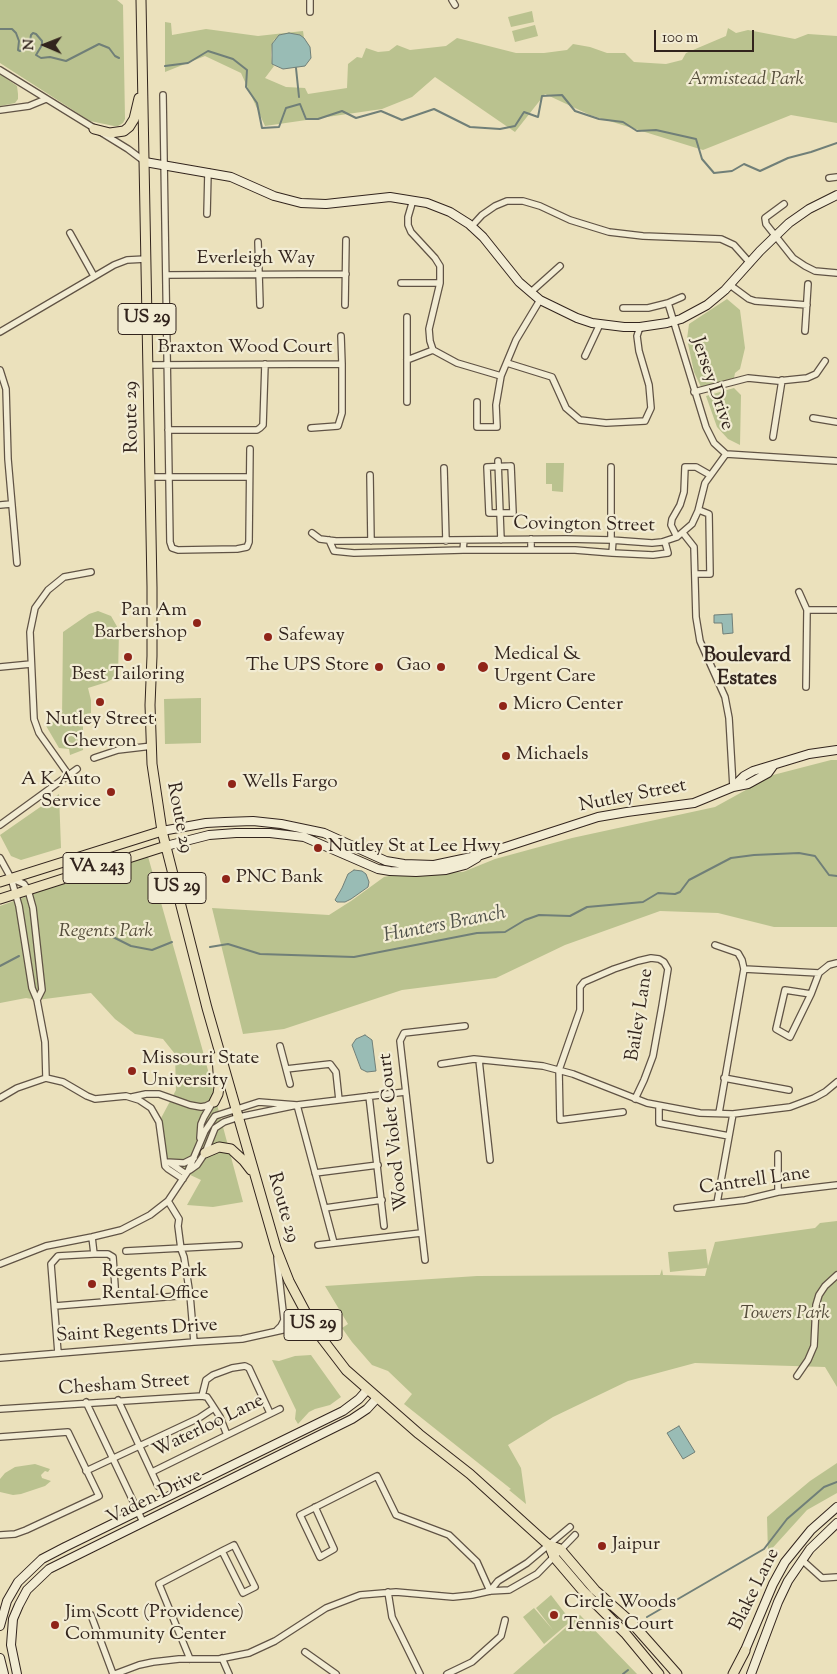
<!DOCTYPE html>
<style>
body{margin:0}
#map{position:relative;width:837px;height:1674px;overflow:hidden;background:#ebe1bc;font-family:"Sorts Mill Goudy",serif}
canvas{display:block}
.north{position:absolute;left:20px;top:20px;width:50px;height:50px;-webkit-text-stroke:4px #f2ecd3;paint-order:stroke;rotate:271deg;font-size:14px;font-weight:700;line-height:20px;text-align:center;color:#32241d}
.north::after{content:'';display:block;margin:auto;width:18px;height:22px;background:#32241d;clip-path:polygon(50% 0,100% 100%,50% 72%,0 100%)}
.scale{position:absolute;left:654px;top:30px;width:100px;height:22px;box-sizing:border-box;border:2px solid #32241d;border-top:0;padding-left:6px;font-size:15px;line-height:18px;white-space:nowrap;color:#32241d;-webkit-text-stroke:4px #f2ecd3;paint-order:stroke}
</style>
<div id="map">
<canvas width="837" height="1674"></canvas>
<div class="north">N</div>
<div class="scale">100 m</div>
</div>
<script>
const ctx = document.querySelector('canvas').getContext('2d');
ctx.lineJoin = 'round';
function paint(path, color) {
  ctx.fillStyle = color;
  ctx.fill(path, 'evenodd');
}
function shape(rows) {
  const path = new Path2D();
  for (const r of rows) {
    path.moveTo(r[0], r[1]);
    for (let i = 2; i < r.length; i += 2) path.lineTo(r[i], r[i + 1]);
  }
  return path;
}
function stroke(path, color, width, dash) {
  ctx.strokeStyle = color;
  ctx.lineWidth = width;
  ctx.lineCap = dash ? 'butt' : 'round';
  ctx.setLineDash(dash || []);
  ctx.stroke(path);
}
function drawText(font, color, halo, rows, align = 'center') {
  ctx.font = font + ' "Sorts Mill Goudy",serif';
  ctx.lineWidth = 4.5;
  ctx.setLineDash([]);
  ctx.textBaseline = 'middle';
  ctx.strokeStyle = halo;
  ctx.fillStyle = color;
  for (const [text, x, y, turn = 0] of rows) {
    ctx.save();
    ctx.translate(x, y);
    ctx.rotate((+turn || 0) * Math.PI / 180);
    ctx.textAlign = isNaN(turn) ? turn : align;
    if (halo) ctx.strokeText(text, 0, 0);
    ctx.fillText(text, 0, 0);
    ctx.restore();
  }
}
paint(shape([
 [0,0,117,0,123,5,125,119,123,123,118,126,114,126,90,121,0,63],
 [532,11,534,22,511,27,508,17],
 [165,22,171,23,172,35,206,29,258,36,303,31,304,38,300,35,282,34,274,40,272,45,271,55,272,64,274,66,265,78,286,87,305,88,308,94,347,88,348,64,357,57,362,58,366,48,378,52,389,51,397,45,410,50,446,46,457,38,516,53,544,53,567,50,573,44,590,47,607,53,625,53,634,62,666,64,682,60,686,53,726,36,728,28,736,33,748,30,795,39,808,34,837,36,837,123,791,115,703,150,590,115,545,94,515,132,435,77,412,97,382,109,265,126,241,73,205,56,165,72],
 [535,25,538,36,515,42,512,31],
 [0,74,17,86,18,94,18,99,15,103,0,106],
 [727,299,740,310,745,348,740,369,735,373,734,378,701,387,694,372,687,339,689,324],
 [734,388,741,395,740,445,728,439,717,427,706,396],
 [546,463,564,463,563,492,552,491,552,484,546,484],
 [98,611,111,616,119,630,118,676,107,682,88,688,91,700,91,713,83,715,83,750,70,755,69,749,59,748,45,724,62,719,63,632,89,614],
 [201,698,201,743,165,744,164,699],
 [831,760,837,760,837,927,774,927,718,913,660,911,565,945,496,978,402,990,284,1029,243,1034,212,908,329,915,351,901,384,877,399,874,463,872,495,859,572,838,715,807,773,775],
 [59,794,61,848,21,860,11,856,0,835],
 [147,853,202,1048,243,1202,213,1207,187,1205,201,1180,186,1173,168,1169,159,1122,176,1090,175,1054,163,1039,135,1034,115,1019,91,993,37,1000,26,998,0,1003,0,906],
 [837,1221,837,1387,825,1367,695,1363,628,1381,553,1417,508,1445,521,1468,526,1504,509,1490,511,1489,404,1404,412,1394,388,1371,372,1365,352,1342,342,1328,348,1324,325,1286,477,1276,660,1275,662,1269,663,1275,705,1276,707,1268,670,1272,668,1252,706,1249,708,1266,715,1242,815,1228,820,1223],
 [311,1355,341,1397,330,1405,315,1409,309,1412,298,1424,295,1419,296,1410,272,1360,279,1361,295,1356],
 [837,1463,837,1493,807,1510,768,1553,767,1517,810,1481],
 [35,1464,50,1469,48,1472,45,1471,41,1475,42,1478,51,1481,45,1486,21,1494,13,1495,0,1492,0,1479,5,1473,15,1467],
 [551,1595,571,1621,544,1644,523,1617,534,1608,553,1630,536,1608],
 [580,1615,637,1674,513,1674]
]), '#bac28f');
const water = shape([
 [289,33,300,35,304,38,310,47,311,58,305,66,283,69,272,64,272,44,279,35,289,33],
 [732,614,733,633,723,634,722,623,714,623,714,615,732,614],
 [354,870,362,871,366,874,369,882,368,887,351,899,345,902,337,902,335,900,342,888,348,874,354,870],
 [365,1035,372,1040,376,1071,367,1072,361,1069,352,1045,356,1039,365,1035],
 [679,1426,695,1452,683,1459,667,1433,679,1426]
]);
paint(water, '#99bcb5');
stroke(water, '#707f78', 1);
stroke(shape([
 [0,29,12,29,16,33,19,41,18,50,20,51,29,47,31,35,33,33,36,34,42,41,42,45,36,55,41,58,50,57,66,61,99,44,109,48,115,56,119,58],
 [165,66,188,63,208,51,233,59,247,70,246,87,257,103,262,128,279,127,286,108,300,104,306,119,318,119,342,111,356,118,381,111,402,120,434,109,470,127,500,129,515,126,524,112,538,117,542,96,562,95,575,111,599,119,623,122,637,131,656,130,696,139,702,159,714,173,732,171,744,164,760,171,788,158,811,152,837,143],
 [296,68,299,97],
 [59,937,85,927,113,937,131,946,152,950,172,942],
 [210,947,228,944,260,954,354,957,477,933,505,932,525,920,539,915,570,916,587,907,643,902,658,893,675,894,680,892,689,880,731,858,754,855,799,853,815,856,829,875,837,876],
 [0,966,19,956],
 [647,1617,764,1549,787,1519,824,1487,837,1482],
 [623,1674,628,1670]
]), '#707f78', 2);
const street = shape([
 [310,0,310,12],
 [452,0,455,5],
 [0,70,128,149,144,161],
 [163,95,170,542,172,548,178,550,237,549,247,547,249,542,250,449],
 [0,110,29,106,46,99],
 [829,178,837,177],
 [413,200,408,217,408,225,411,232,435,258,440,266,440,283,429,329,430,341,433,350,457,363,501,376],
 [784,204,765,218,766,224,793,258,805,266,815,271,837,273],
 [207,214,208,172],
 [471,227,482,215,495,206,507,201,523,201,540,206,570,220,609,232,643,236,721,239,734,245,750,263],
 [70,233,94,276],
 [258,242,260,305],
 [166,275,346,274],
 [401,283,440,283],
 [730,285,749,299,755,301,807,305],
 [531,292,560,266],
 [682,297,668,303,706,427,714,443,726,454],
 [345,305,346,240],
 [623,308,648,308,668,303],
 [805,331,808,284],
 [0,332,114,265,127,260,146,259],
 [341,336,342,364],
 [585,356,600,324],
 [407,360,433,350],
 [507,363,552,377,566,408,580,420,606,423,645,421,651,408,649,385,639,351,637,336,640,327],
 [148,365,342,364,342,413,338,426,311,428],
 [0,370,6,389,8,459,17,563],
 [694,392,748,378,778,381,807,378,816,374,825,361],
 [407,402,407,317],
 [477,402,477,427,497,427,496,405,501,376,516,340,540,300],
 [813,418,837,422],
 [168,430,257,430,260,428,263,425,265,364],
 [773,437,782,380],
 [726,454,837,461],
 [498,461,501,540],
 [511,466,513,513,489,513,487,467,511,466],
 [444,468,446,541],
 [370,475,371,541],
 [150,477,249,477],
 [0,505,11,504],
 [312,533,320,539,336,541,566,539,611,540,652,543,662,542,677,537,692,524,698,511,705,483,726,454],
 [683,533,694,547,696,617,700,641,725,697,729,718,733,787],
 [677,537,671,525,672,519,680,505,684,492,685,467,696,467,710,475],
 [531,539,531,550,575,550,612,553],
 [329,540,334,551,354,553,463,550],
 [464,540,463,550,531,550],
 [611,540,611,467],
 [613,540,612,553,653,555,668,553,665,542],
 [696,574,710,574,709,514,699,510],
 [799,592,807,610,806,687],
 [807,610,837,610],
 [0,667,31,664],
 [94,758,118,750,152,746],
 [68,774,39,733,34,719,30,632,35,608,48,590,64,577,91,572],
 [0,825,77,769],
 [0,858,11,878,19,906,32,988,37,1000,45,1042,46,1078],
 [11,878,24,884,28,890,33,908,42,990,37,1000],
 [715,945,738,953,742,960,744,969,719,1113],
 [744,969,819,973,829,965,837,963],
 [785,990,811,994,790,1037,776,1029,785,990],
 [811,994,819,973],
 [280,1046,290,1084],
 [479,1060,490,1160],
 [441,1064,474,1059,543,1066,573,1074,647,1103,700,1113,733,1114,790,1107,814,1098,825,1092,837,1082],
 [286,1069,330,1064,336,1072,339,1100],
 [724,1078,789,1090],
 [369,1096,384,1226],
 [132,1097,146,1094,159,1094,190,1105,201,1107,206,1106,214,1102],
 [0,1098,17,1088,46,1078,63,1082,87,1096,95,1099,126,1096,139,1100,151,1108,159,1122,165,1166,168,1169,183,1179],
 [297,1105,334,1243],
 [659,1106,659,1123,729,1136],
 [623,1112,560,1120,559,1070,580,1010,580,987,584,982,614,969,638,961,651,958,659,959,664,962,668,969,662,1006,653,1056,644,1080,635,1099],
 [200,1138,201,1124,204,1117,211,1105],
 [165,1162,184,1163,194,1158],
 [170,1163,186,1174],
 [190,1170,197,1165,205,1153,215,1128,224,1122,239,1117,297,1105,405,1092],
 [315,1173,378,1165],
 [778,1192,778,1154],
 [168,1201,179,1219,178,1226,181,1249,184,1257,190,1295,194,1342],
 [717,1203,733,1114],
 [325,1208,382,1200],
 [677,1208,745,1200,778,1192,837,1185],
 [92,1237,94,1254],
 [318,1245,421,1233],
 [126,1251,239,1245],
 [425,1260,400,1041,404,1033,465,1026],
 [0,1264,46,1246,92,1237,121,1230,150,1215,168,1201,188,1171,205,1131,215,1116,259,1102,297,1105],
 [55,1306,190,1295],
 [277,1330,281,1326,284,1320,277,1258],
 [58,1353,51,1264,58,1256,94,1254,108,1254,113,1257,116,1301],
 [0,1358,194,1342,242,1339,296,1327,304,1328,319,1336],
 [797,1376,808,1360,814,1346,816,1305,819,1295,825,1286,837,1275],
 [202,1396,206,1380,213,1375,232,1368,245,1366,249,1368,270,1413],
 [118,1400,158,1486],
 [86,1402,143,1522],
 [0,1409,202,1396,207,1397,211,1403,220,1417,227,1435],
 [0,1437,68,1432,99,1496,26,1530,15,1534,0,1535],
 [86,1471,199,1418,214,1408],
 [152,1472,280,1409],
 [315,1507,334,1549,320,1557,300,1515,377,1476,396,1515,449,1535,477,1562,490,1591],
 [802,1560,822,1578,837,1577],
 [490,1591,498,1581,527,1563,570,1527],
 [388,1592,392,1617,420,1674],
 [91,1615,113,1674],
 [305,1652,336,1674],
 [222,1658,229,1674],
 [190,1659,159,1584,222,1551,234,1545,255,1587,243,1593,222,1551],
 [115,1674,139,1665,153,1662,179,1659,219,1659,249,1653,275,1641,326,1608,360,1595,396,1592,453,1597,472,1595,490,1591,509,1590,537,1574,575,1535],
 [447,1674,472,1662,501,1636,505,1620]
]);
const secondary = shape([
 [145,162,231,177,274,196,301,203,326,204,390,197,427,203,450,212,469,224,483,237,519,282,540,300,577,318,592,323,624,327,640,327,667,323,681,319,707,305,725,290,760,251,789,223,809,209,837,195],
 [733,787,744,776,753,771,809,754,837,750],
 [162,831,206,823,225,822,253,821,281,824,324,833,386,861,404,864,434,865,481,855,598,817,627,812,694,803,733,787,748,784,768,773,773,766],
 [166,846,209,835,236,833,270,833,304,837,378,869,390,871,416,872,446,870,465,865,477,858],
 [0,1626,7,1601,18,1582,42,1559,65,1547,343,1411,359,1399,367,1390],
 [743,1655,773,1584,785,1562,811,1530,837,1507],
 [0,1658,4,1674],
 [17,1674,11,1645,13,1619,19,1605,27,1590,49,1569,352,1419,367,1409,377,1398],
 [751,1674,778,1602,788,1581,810,1549,837,1523]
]);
const primary = shape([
 [141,0,152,587,152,656,150,705,152,764,162,831,207,1008,276,1248,289,1281,306,1313,320,1336,346,1370,419,1434,470,1474,544,1541,549,1545,554,1557,583,1591,625,1633,659,1674],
 [94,129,110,133,124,131,129,127,134,119,139,98],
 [0,882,162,831],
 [0,899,166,846],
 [214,1102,218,1094,219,1087,217,1057],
 [205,1153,219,1147,231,1149,244,1161,251,1170],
 [549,1545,560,1549,595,1590,631,1622,677,1674],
 [733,1674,745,1651]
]);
stroke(street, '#605345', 8);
stroke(secondary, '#32241d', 10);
stroke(primary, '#32241d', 11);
stroke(street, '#f2ecd3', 5.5);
stroke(secondary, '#f2ecd3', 8);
stroke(primary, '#ebe1bc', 9);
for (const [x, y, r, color] of [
 [197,623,5,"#8f2418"],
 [268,637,5,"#8f2418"],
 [128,657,5,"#8f2418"],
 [379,667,5,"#8f2418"],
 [441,667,5,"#8f2418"],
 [483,667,6,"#8f2418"],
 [100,702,5,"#8f2418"],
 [503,706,5,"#8f2418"],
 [506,756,5,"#8f2418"],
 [232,784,5,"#8f2418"],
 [111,792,5,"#8f2418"],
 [318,848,5,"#8f2418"],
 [226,879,5,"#8f2418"],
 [132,1071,5,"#8f2418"],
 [92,1284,5,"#8f2418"],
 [602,1546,5,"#8f2418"],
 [554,1615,5,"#8f2418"],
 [55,1625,5,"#8f2418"]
]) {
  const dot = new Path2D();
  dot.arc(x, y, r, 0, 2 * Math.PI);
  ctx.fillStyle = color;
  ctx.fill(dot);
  stroke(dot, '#f2ecd3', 2);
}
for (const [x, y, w] of [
 [147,319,58],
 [97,868,68],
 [177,888,58],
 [313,1325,58]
]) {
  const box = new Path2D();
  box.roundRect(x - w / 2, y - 15.5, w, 31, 4);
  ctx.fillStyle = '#f2ecd3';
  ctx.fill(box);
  stroke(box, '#32241d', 1);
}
drawText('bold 18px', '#32241d', null, [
 ["US 29",147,319],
 ["VA 243",97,868],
 ["US 29",177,888],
 ["US 29",313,1325]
]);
drawText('italic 19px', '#544c3a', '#f2ecd3', [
 ["Armistead Park",746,81],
 ["Regents Park",106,933],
 ["Towers Park",785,1315]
]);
drawText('19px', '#32241d', '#f2ecd3', [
 ["Everleigh Way",256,260],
 ["Braxton Wood Court",245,349],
 ["Jersey Drive",711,384,71],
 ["Route 29",133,417,-91],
 ["Covington Street",584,526,1],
 ["Nutley Street",633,797,-11],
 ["Route 29",178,818,79],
 ["Bailey Lane",641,1015,-81],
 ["Wood Violet Court",395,1132,-96],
 ["Cantrell Lane",755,1182,-8],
 ["Route 29",282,1208,74],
 ["Saint Regents Drive",137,1332,-4],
 ["Chesham Street",124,1386,-4],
 ["Waterloo Lane",209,1427,-26],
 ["Vaden Drive",155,1498,-26],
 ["Blake Lane",756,1590,-64]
]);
drawText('19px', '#32241d', '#f2ecd3', [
 ["Pan Am",187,612,"right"],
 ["Barbershop",187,634,"right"],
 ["Safeway",278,637],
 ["Medical &",494,656],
 ["Urgent Care",494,678],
 ["The UPS Store",369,667,"right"],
 ["Gao",431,667,"right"],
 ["Best Tailoring",128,676,"center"],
 ["Micro Center",513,706],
 ["Nutley Street",100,721,"center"],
 ["Chevron",100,743,"center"],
 ["Michaels",516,756],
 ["A K Auto",101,781,"right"],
 ["Service",101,803,"right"],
 ["Wells Fargo",242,784],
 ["Nutley St at Lee Hwy",328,848],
 ["PNC Bank",236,879],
 ["Missouri State",142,1060],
 ["University",142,1082],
 ["Regents Park",102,1273],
 ["Rental Office",102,1295],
 ["Jaipur",612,1546],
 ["Circle Woods",564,1604],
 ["Tennis Court",564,1626],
 ["Jim Scott (Providence)",65,1614],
 ["Community Center",65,1636]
], 'left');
drawText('bold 20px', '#32241d', '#f2ecd3', [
 ["Boulevard",747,658],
 ["Estates",747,681]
]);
drawText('italic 20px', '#51524b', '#f2ecd3', [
 ["Hunters Branch",445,926,-11]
]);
</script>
